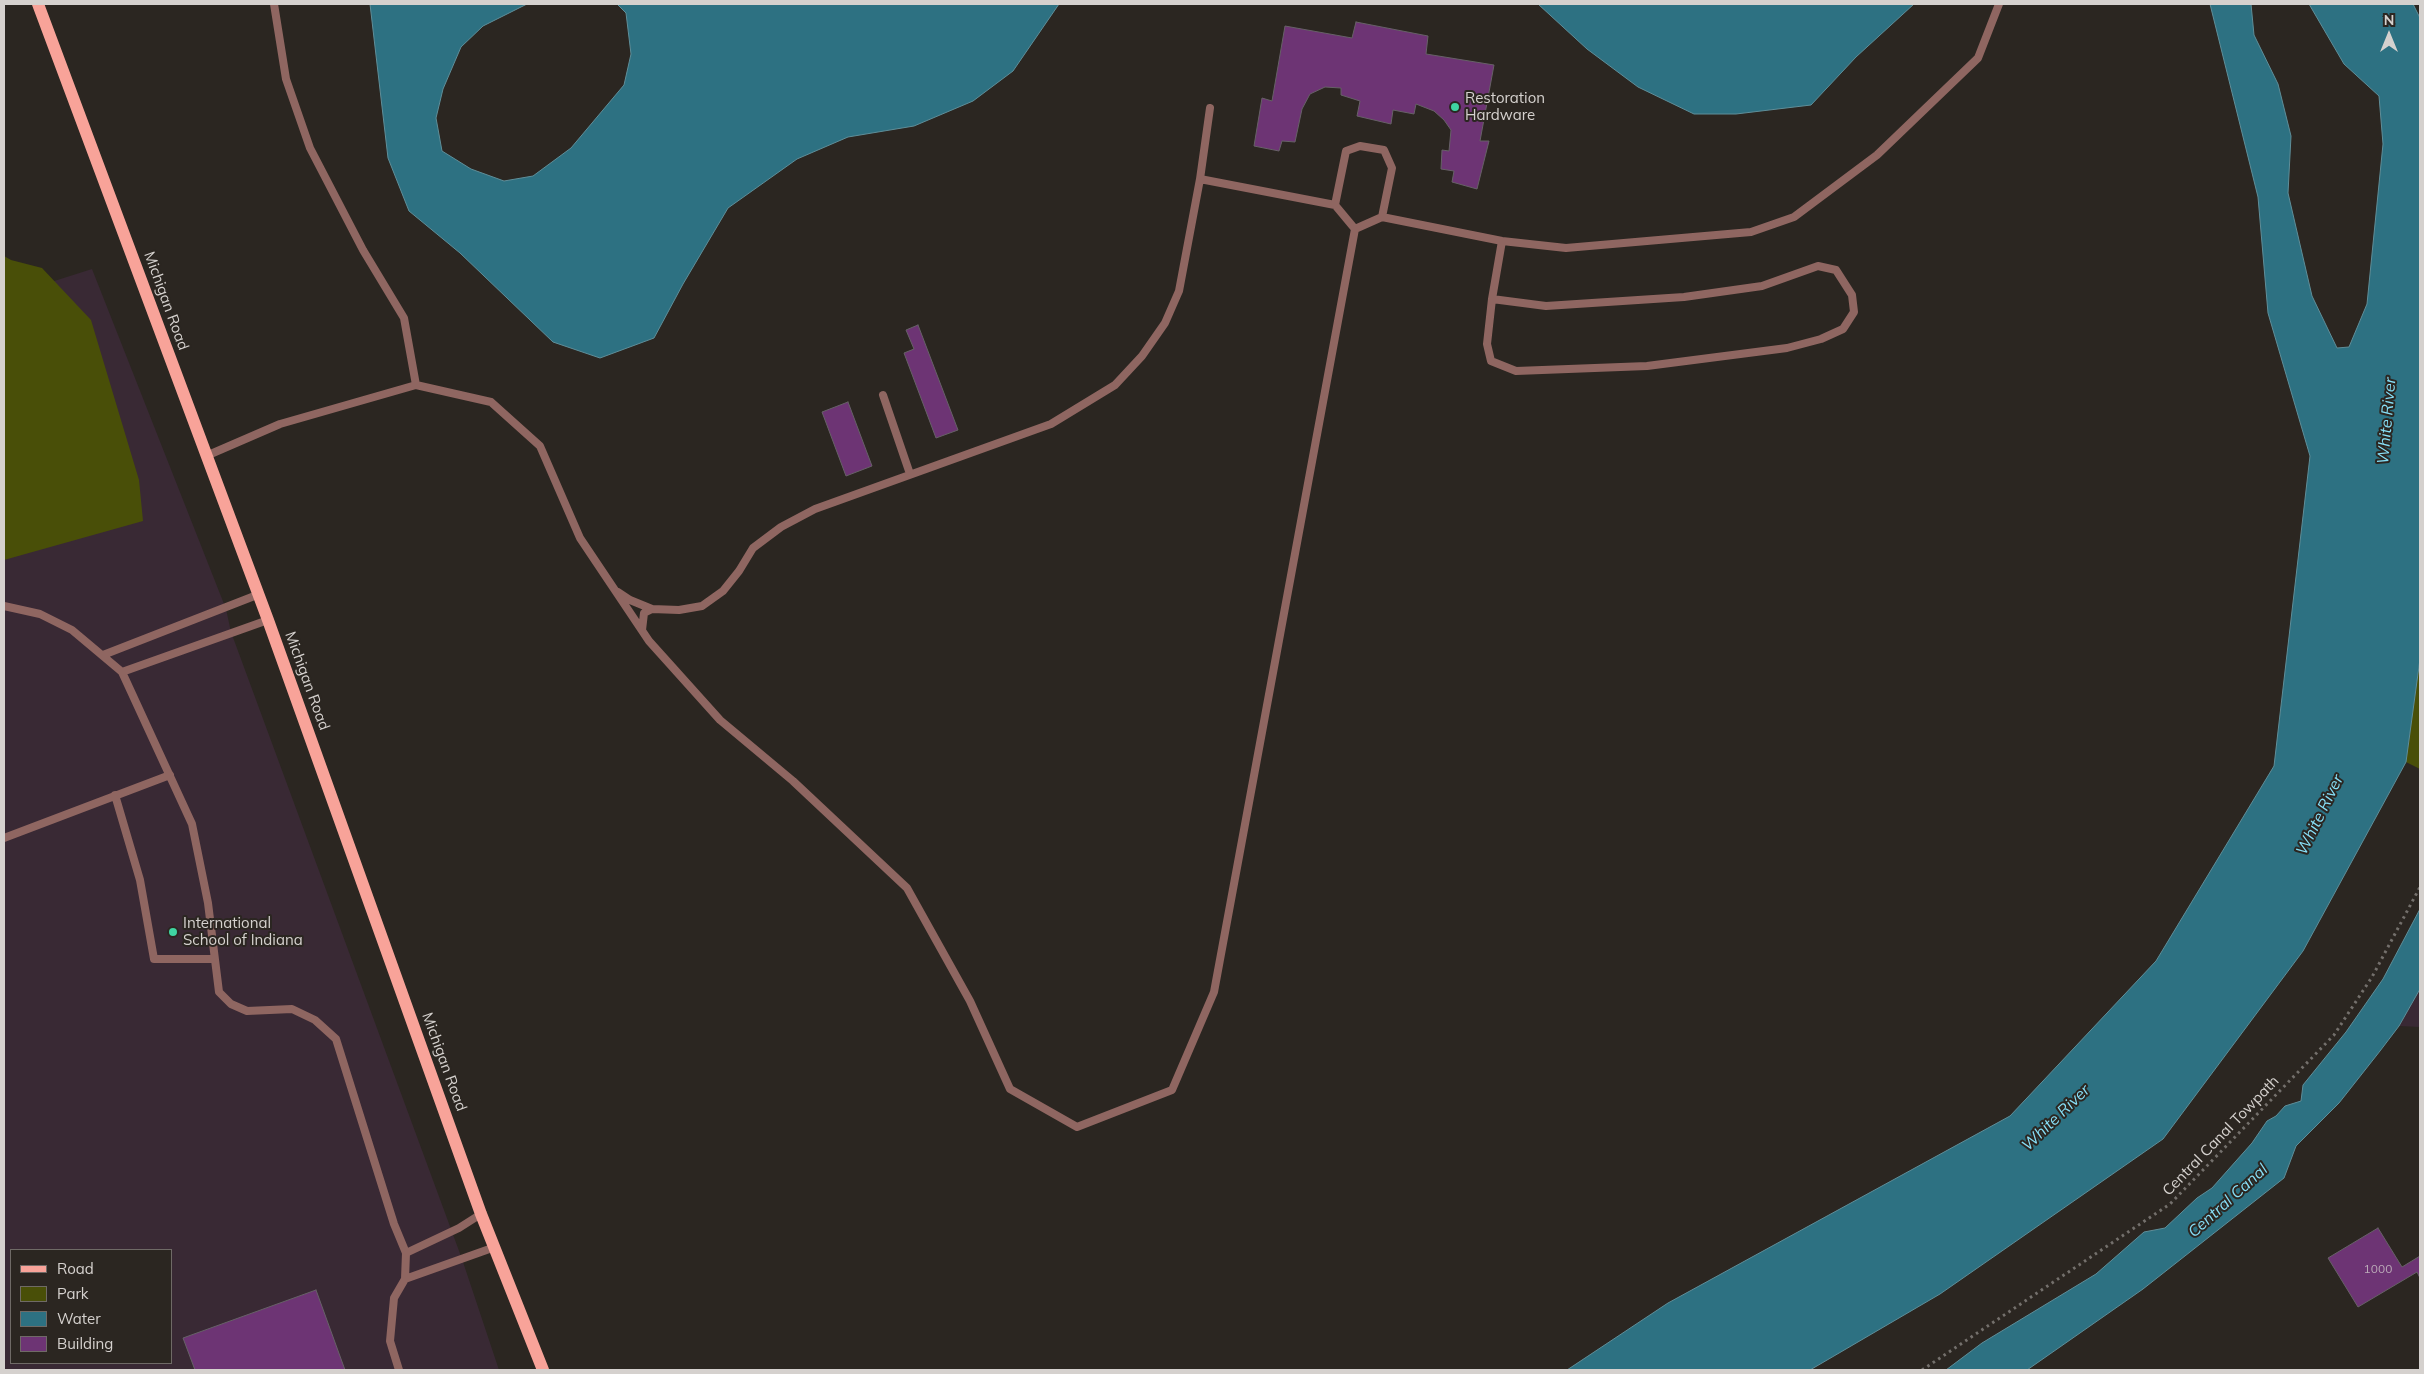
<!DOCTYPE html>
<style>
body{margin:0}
#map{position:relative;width:2424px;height:1374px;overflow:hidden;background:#2b2621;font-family:Mulish,sans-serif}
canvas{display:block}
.frame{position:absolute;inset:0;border:5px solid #d5d1ce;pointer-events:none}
.legend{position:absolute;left:10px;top:1249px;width:162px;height:115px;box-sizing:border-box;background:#2b2621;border:1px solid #6f6a66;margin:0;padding:6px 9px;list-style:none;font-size:15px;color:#d5d1ce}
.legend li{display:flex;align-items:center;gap:10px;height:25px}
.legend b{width:25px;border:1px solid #6f6a66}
.north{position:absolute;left:2364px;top:10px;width:50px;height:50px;-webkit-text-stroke:4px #2b2621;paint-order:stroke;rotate:0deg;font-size:14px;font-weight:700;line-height:20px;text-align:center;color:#d5d1ce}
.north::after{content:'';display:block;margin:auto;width:18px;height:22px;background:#d5d1ce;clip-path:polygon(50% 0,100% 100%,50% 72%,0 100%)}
</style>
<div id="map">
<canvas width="2424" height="1374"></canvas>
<div class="frame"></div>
<ul class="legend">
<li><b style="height:6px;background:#f8a399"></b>Road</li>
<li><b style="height:14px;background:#494f08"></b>Park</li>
<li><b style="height:14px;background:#2d7182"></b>Water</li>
<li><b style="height:14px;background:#6d3474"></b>Building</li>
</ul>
<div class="north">N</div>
</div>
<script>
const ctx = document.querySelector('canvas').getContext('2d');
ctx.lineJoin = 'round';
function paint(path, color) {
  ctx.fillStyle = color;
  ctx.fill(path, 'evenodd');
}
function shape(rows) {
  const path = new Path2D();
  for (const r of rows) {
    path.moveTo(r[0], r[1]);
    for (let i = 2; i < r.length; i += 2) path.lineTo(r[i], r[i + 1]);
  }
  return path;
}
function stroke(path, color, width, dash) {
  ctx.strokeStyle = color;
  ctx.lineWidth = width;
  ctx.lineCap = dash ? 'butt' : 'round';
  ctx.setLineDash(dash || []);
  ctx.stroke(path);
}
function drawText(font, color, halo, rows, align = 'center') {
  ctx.font = font + ' Mulish,sans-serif';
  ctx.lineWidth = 4;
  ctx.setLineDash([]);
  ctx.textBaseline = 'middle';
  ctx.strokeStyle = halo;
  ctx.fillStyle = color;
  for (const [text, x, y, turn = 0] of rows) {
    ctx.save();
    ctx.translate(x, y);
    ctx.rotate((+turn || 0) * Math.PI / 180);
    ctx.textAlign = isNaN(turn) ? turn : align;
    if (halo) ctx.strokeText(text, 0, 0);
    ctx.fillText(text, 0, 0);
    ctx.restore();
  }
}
paint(shape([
 [92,269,226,609,231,632,462,1259,499,1370,4,1370,4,297],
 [11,1250,171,1250,171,1363,11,1363],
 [2420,989,2420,1027,2399,1026]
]), '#392934');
paint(shape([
 [4,256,11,260,42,268,91,320,139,480,143,521,4,560],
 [2420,659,2420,769,2406,762]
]), '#494f08');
const water = shape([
 [370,4,527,4,483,26,461,47,443,89,436,118,442,151,471,169,504,181,533,176,571,148,624,85,631,54,626,13,617,4,1059,4,1013,71,973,101,914,126,848,137,797,159,728,208,683,284,654,338,600,358,553,342,460,253,409,211,388,158,370,4],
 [1538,4,1914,4,1856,57,1811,105,1736,114,1694,114,1638,87,1587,49,1538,4],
 [2210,4,2251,4,2254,35,2278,84,2291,136,2288,193,2312,296,2337,348,2349,347,2367,304,2383,144,2379,96,2344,64,2309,4,2413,4,2420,18,2420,659,2406,762,2303,951,2163,1139,1940,1294,1810,1370,1567,1370,1668,1303,2010,1116,2156,961,2274,766,2310,456,2268,313,2258,197,2210,4],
 [2420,909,2420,989,2399,1026,2380,1051,2339,1103,2296,1146,2284,1178,2143,1289,2027,1370,1946,1370,1982,1343,2096,1274,2144,1232,2165,1228,2197,1198,2212,1188,2252,1143,2267,1121,2276,1116,2285,1106,2301,1101,2303,1085,2346,1032,2383,979,2420,909]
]);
paint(water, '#2d7182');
stroke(water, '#5f8e99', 1);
const building = shape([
 [1356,22,1428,36,1426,54,1494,65,1480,141,1489,141,1477,189,1452,182,1454,171,1441,169,1442,150,1449,151,1451,130,1444,120,1434,111,1416,104,1414,114,1393,110,1391,124,1357,116,1360,101,1341,95,1341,88,1325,87,1310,94,1302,109,1295,142,1282,141,1279,151,1254,146,1262,98,1272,101,1285,26,1352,38,1356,22],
 [918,325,958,430,936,438,904,353,914,349,906,330,918,325],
 [848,402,872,466,846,476,822,412,848,402],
 [2378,1228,2402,1267,2420,1256,2420,1278,2417,1272,2358,1307,2328,1258,2378,1228],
 [316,1290,345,1370,195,1370,183,1338,316,1290]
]);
paint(building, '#6d3474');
stroke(building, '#676167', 1);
stroke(shape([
 [1922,1370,2170,1204,2334,1035,2372,977,2420,887]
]), '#74706c', 3, [2.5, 4]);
stroke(shape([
 [274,4,286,79,310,148,363,250,404,318,416,385],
 [1200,179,1210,108],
 [1335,205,1346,151,1360,146,1384,150,1392,168,1382,217],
 [1492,299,1546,306,1684,297,1762,286,1818,266,1836,270,1852,295,1854,312,1843,329,1821,339,1787,348,1647,366,1516,371,1491,361,1487,344,1492,299,1502,241],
 [883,395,910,474],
 [206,456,280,424,416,385,491,402,540,446,580,538,649,641,720,720,793,781,907,888,970,1001,1010,1089,1077,1127,1172,1090,1214,992,1355,229,1382,217,1502,241,1566,248,1751,232,1794,217,1877,155,1978,58,1999,4],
 [618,592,630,600,652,609],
 [4,606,40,614,72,630,122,672,192,824,208,903,219,992,231,1004,247,1011,292,1009,315,1020,336,1039,394,1224,406,1253,459,1228,481,1214],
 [642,630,644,613,652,609,679,610,702,606,723,591,739,571,753,548,781,527,815,509,1051,424,1115,385,1142,356,1165,323,1179,291,1200,179,1335,205,1355,229],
 [103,655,257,595],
 [122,672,268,620],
 [115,795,140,880,154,959,214,959],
 [4,838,170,775],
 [405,1279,495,1247],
 [399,1370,390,1341,394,1298,405,1279,406,1253]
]), '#8f6661', 8);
stroke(shape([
 [38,4,268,620,481,1214,543,1370]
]), '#f8a399', 12);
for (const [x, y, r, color] of [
 [1455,107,5,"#3fd4a2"],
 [173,932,5,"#3fd4a2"]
]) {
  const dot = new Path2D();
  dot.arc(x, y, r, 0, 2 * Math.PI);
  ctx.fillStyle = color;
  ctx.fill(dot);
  stroke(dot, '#2b2621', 2);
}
drawText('12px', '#bbaab8', null, [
 ["1000",2378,1269]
]);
drawText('15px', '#d5d1ce', '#2b2621', [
 ["Restoration",1465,98],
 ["Hardware",1465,115],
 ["International",183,923],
 ["School of Indiana",183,940]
], 'left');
drawText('15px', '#d5d1ce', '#2b2621', [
 ["Michigan Road",166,301,70],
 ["Michigan Road",307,681,70],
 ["Michigan Road",444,1062,70],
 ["Central Canal Towpath",2221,1136,-46]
]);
drawText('italic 16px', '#87dff7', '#2b2621', [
 ["White River",2387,421,-85],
 ["White River",2320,815,-64],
 ["White River",2056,1118,-44],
 ["Central Canal",2228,1201,-42]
]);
</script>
